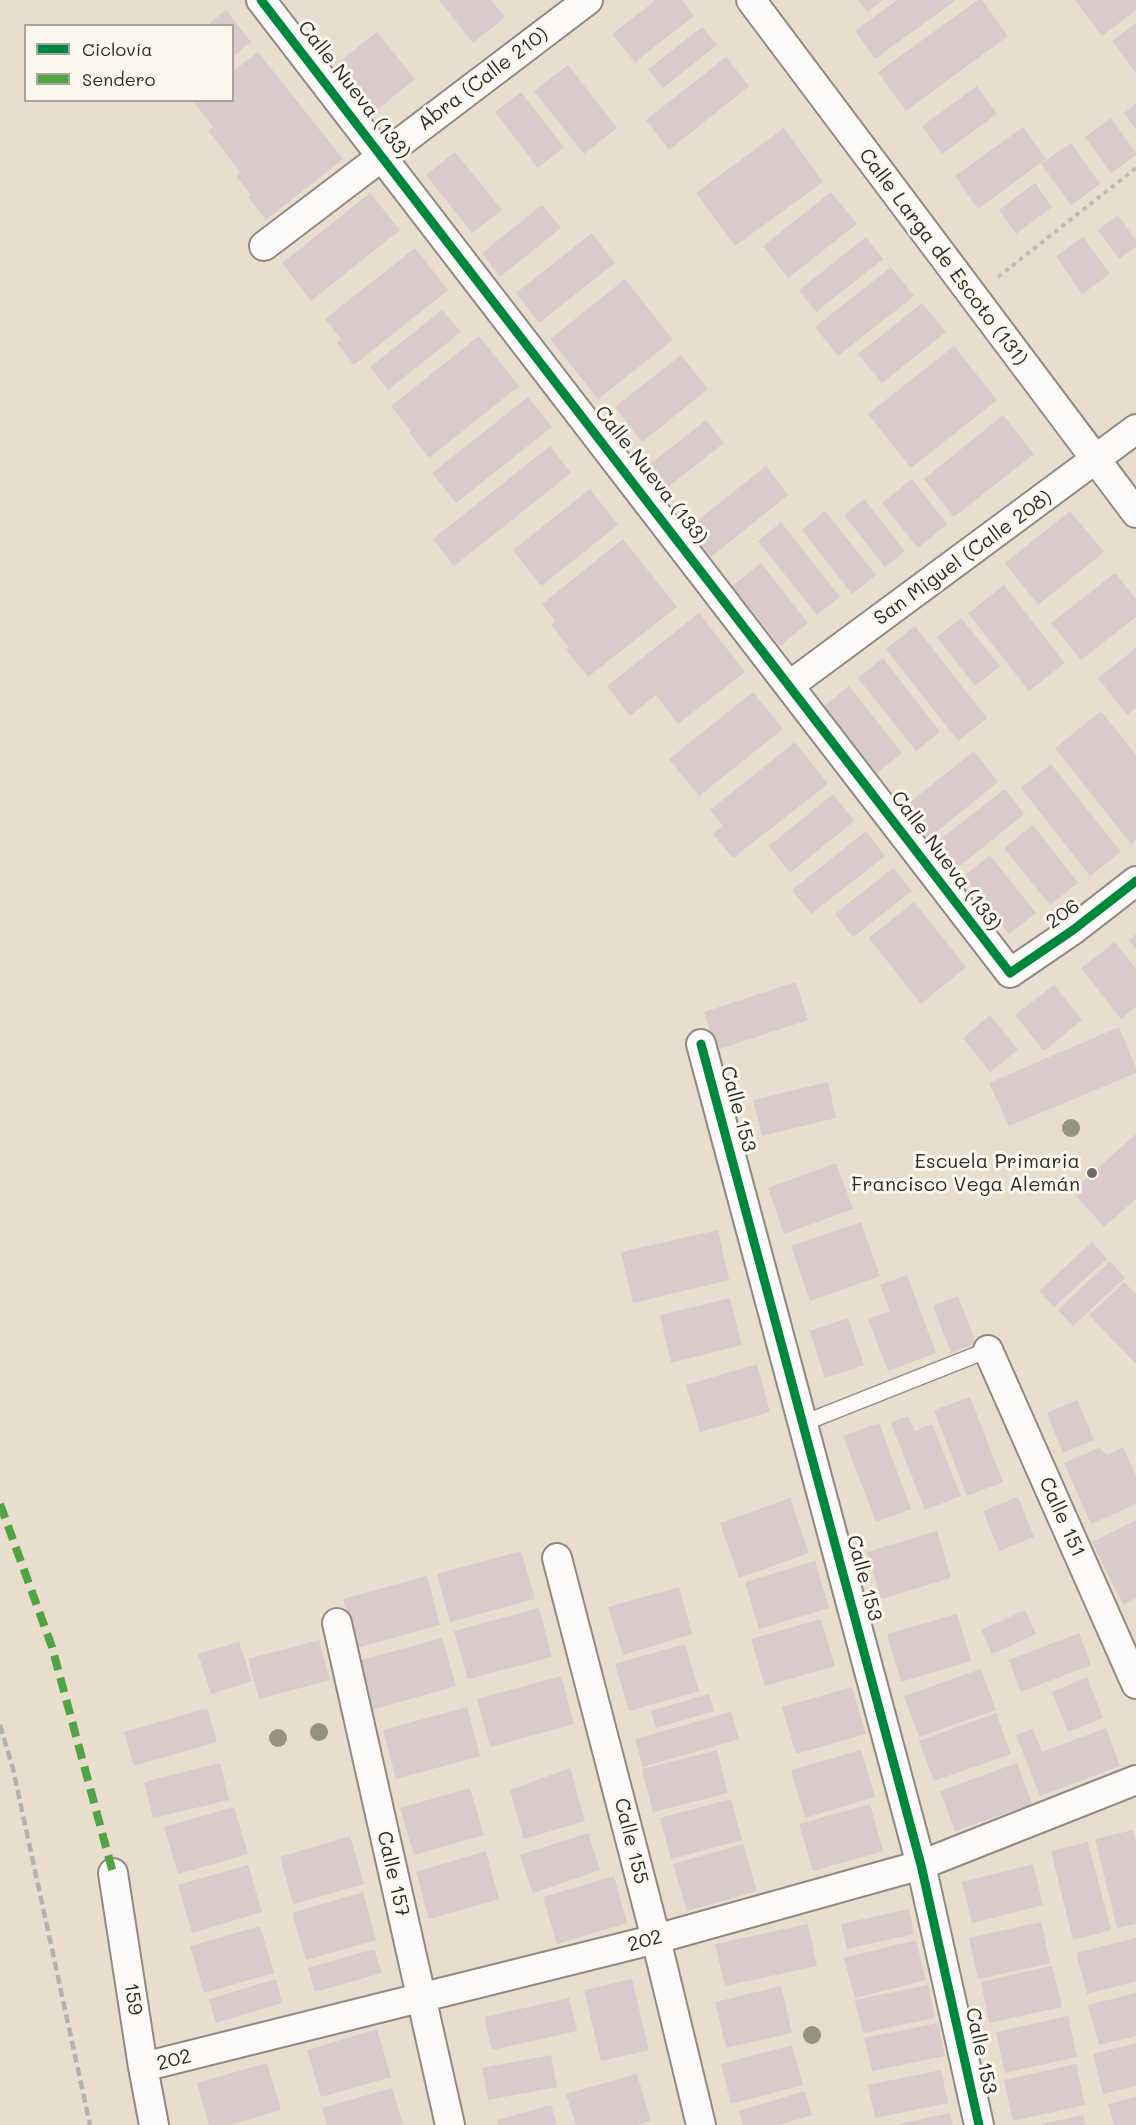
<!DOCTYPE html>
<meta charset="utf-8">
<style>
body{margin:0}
#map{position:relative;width:1136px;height:2125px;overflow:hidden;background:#e9ddce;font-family:Mali,sans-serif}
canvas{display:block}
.legend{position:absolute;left:24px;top:24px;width:210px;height:78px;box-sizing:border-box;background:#fbf7ec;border:2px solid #a8a59f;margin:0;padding:8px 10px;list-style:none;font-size:18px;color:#2b2b2b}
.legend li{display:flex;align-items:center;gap:12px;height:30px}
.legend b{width:30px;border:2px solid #a8a59f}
</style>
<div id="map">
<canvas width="1136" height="2125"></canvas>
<ul class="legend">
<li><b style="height:8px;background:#00873e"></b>Ciclovía</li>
<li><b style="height:8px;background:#51a443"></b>Sendero</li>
</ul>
</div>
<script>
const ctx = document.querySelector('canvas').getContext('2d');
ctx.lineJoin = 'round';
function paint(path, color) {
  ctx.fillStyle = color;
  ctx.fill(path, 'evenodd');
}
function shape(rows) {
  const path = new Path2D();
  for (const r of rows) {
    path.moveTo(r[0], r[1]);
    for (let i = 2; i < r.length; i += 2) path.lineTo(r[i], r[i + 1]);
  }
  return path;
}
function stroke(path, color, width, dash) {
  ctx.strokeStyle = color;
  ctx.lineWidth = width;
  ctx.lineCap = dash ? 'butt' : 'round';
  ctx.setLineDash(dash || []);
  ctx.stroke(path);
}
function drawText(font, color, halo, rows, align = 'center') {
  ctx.font = font + ' Mali,sans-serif';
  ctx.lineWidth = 6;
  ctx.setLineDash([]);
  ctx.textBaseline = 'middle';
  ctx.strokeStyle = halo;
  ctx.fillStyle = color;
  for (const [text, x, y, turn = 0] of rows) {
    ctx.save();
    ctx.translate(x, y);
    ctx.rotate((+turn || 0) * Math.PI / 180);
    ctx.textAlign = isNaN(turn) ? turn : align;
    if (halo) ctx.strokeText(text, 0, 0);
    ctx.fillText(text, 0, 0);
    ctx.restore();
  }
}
paint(shape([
 [439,0,491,0,505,17,473,43],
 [656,0,682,0,694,16,635,62,612,34],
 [858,0,883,0,867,12],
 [897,0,956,0,875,59,855,31],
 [978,0,982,0,1008,36,906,111,878,72],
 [1075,0,1136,0,1136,10,1102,36],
 [226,10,251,42,232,57,232,26,206,26],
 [1136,23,1136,73,1112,41],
 [702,27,717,45,663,88,648,69],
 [377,32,415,79,373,113,335,65],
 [258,52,343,159,266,220,248,197,251,195,236,176,240,172,208,130,213,127,194,102,196,100,232,100,232,72],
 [726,57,749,86,669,150,646,120],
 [568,65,617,128,584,154,534,91],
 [977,86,997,114,942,154,922,126],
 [521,92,564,147,538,168,495,112],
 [1136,104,1136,130,1124,113],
 [1111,118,1136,153,1136,155,1111,173,1085,137],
 [1023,127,1046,159,978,209,955,176],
 [784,128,823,182,735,246,696,193],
 [1071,143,1100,184,1071,205,1041,164],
 [455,152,502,210,472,233,426,175],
 [1035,183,1052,207,1016,234,999,210],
 [831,192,857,224,788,278,763,246],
 [370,193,400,230,311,301,282,263],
 [542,205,561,228,500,277,482,253],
 [1118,215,1136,241,1136,247,1119,259,1098,230],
 [592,233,615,263,539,323,516,293],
 [866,237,883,259,816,312,799,290],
 [1083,237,1110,274,1082,294,1056,256],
 [415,248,448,290,354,365,337,343,341,339,325,319],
 [891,267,914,296,838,356,815,327],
 [625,279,673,340,598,399,550,339],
 [922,303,946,332,882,383,858,354],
 [442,310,461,332,388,390,370,367],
 [479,336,519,386,429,458,409,432,411,431,391,406],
 [954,346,997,400,911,468,868,414],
 [681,355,708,389,642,442,615,407],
 [528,397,552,427,456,503,432,473],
 [1003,415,1034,454,954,517,924,479],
 [706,420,724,443,668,487,650,464],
 [550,446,571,473,454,566,433,539],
 [766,466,788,495,711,557,688,528],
 [912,479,947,524,918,548,882,503],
 [590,489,618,525,541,586,513,550],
 [864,499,905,551,885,567,844,515],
 [825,511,876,575,852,594,802,530],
 [1070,511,1104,552,1038,605,1005,563],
 [781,522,840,597,817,615,758,541],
 [623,539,677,607,588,677,566,650,569,648,551,625,555,621,542,604],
 [761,563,808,623,780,646,732,586],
 [1115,573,1136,599,1136,617,1081,660,1051,623],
 [1004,585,1065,663,1029,691,968,613],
 [699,613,745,672,678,724,656,695,630,716,607,686],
 [961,618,1000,666,975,686,937,637],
 [915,626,987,718,958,741,886,649],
 [1136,648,1136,708,1127,715,1098,678],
 [883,658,940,732,916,751,858,678],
 [849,686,902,753,876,774,823,707],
 [753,692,783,729,699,796,669,759],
 [1101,711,1136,755,1136,840,1131,844,1055,748],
 [795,742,828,784,733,858,713,834,723,826,710,810],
 [974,751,998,782,925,841,900,810],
 [1051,764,1121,852,1090,876,1021,788],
 [1005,789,1024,814,955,870,934,844],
 [833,794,854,821,790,873,769,846],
 [1033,825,1078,883,1050,905,1004,848],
 [866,831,885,856,811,914,792,890],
 [990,855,1036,913,1009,934,964,876],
 [893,868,912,891,853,937,835,914],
 [914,902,966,967,921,1004,869,938],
 [1136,934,1136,949,1129,940],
 [1115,942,1136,969,1136,1007,1121,1019,1081,968],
 [796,982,808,1020,716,1050,704,1012],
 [1054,985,1082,1020,1044,1051,1015,1015],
 [990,1015,1018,1050,990,1072,963,1038],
 [1119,1027,1136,1068,1136,1073,1009,1126,989,1083],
 [828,1082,836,1118,762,1136,753,1100],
 [1136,1134,1136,1199,1104,1227,1072,1191],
 [836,1163,853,1209,784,1234,768,1188],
 [861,1222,880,1276,810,1301,791,1246],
 [718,1230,729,1280,633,1303,621,1252],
 [1092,1242,1107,1259,1054,1307,1039,1291],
 [1110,1261,1125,1278,1073,1326,1058,1310],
 [907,1275,936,1353,888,1371,868,1319,890,1311,880,1285],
 [1124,1282,1136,1294,1136,1364,1089,1315],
 [958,1296,976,1343,951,1353,933,1306],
 [730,1298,742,1345,671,1363,660,1315],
 [848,1318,864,1365,825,1378,810,1331],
 [757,1364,770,1412,700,1432,686,1385],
 [970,1397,1003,1482,967,1496,934,1410],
 [1077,1400,1094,1440,1063,1453,1047,1413],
 [908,1416,915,1431,932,1424,961,1496,925,1510,891,1423],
 [879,1423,911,1509,876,1522,843,1436],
 [1123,1447,1136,1476,1136,1504,1091,1524,1064,1463,1099,1448,1107,1455],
 [1018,1497,1034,1537,999,1551,983,1511],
 [790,1498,809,1553,739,1578,720,1523],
 [1136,1520,1136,1598,1123,1605,1092,1542],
 [937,1531,951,1578,881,1599,867,1552],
 [521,1551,535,1599,450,1622,437,1574],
 [815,1561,829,1608,759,1629,745,1582],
 [427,1576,440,1625,356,1648,343,1599],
 [679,1587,692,1634,623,1655,608,1607],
 [539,1608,552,1657,468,1679,454,1631],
 [1025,1610,1036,1634,992,1654,981,1630],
 [957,1614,971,1661,901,1682,887,1634],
 [821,1619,835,1666,765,1686,751,1639],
 [1079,1633,1091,1665,1021,1692,1009,1660],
 [442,1638,456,1686,371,1710,358,1661],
 [319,1640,330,1680,259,1699,248,1659],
 [239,1642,252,1681,211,1694,198,1654],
 [685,1644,699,1691,629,1711,615,1664],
 [981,1669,996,1710,919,1737,904,1696],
 [561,1676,574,1724,490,1747,477,1699],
 [1087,1677,1103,1718,1068,1732,1052,1692],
 [852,1687,866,1734,796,1754,782,1707],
 [709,1694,714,1711,656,1728,651,1711],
 [467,1707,480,1756,396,1779,383,1730],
 [207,1708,217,1742,134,1766,124,1732],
 [731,1712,739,1739,643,1767,635,1739],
 [996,1713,1011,1754,934,1781,919,1741],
 [1106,1728,1120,1766,1040,1796,1016,1735,1033,1729,1042,1752],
 [717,1750,728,1793,653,1812,642,1769],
 [861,1750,875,1797,805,1818,791,1770],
 [220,1763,229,1800,153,1818,144,1782],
 [1017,1763,1032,1804,955,1831,940,1791],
 [570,1768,585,1821,524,1839,510,1790],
 [470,1788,484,1835,414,1855,400,1808],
 [731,1799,742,1840,671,1859,660,1818],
 [870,1804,883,1851,813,1871,799,1824],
 [234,1807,248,1854,178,1874,164,1827],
 [1133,1830,1136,1843,1136,1924,1117,1928,1095,1839],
 [588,1833,600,1870,533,1893,520,1855],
 [350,1836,364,1884,293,1904,280,1857],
 [1088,1842,1111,1930,1073,1940,1051,1851],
 [743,1844,757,1891,687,1911,673,1864],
 [486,1851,499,1899,429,1919,416,1872],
 [1033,1864,1043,1905,972,1923,962,1882],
 [248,1865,262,1912,192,1933,178,1885],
 [614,1876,627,1923,557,1944,543,1897],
 [363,1892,376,1940,306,1960,292,1913],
 [909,1909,914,1934,847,1949,841,1924],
 [1041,1922,1050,1963,978,1979,969,1938],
 [808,1924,817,1966,725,1986,715,1944],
 [260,1926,274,1973,204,1993,190,1946],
 [1136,1938,1136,1981,1087,1994,1076,1953],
 [916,1940,926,1980,855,1998,844,1958],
 [374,1949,382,1973,315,1992,308,1968],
 [1052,1966,1062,2007,989,2023,981,1982],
 [276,1979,282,2003,216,2023,209,1999],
 [632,1979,649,2050,601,2061,584,1990],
 [928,1985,935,2018,863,2033,855,2000],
 [781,1986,792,2033,726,2048,715,2002],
 [1136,1993,1136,2036,1099,2045,1088,2005],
 [569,1998,577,2031,492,2050,484,2017],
 [1068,2016,1077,2057,1005,2073,996,2032],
 [938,2023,945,2056,872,2071,864,2038],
 [377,2029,391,2077,321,2097,307,2050],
 [1136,2043,1136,2086,1103,2094,1093,2054],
 [792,2045,803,2085,731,2104,721,2064],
 [551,2055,557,2087,488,2100,482,2068],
 [267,2063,281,2110,231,2125,209,2125,197,2083],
 [1076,2064,1085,2105,1013,2121,1004,2080],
 [941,2070,948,2103,875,2118,868,2085],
 [637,2074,651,2121,638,2125,576,2125,566,2094],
 [392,2088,403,2125,327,2125,322,2108],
 [805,2091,812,2115,779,2125,743,2125,739,2111],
 [1136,2097,1136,2125,1114,2125,1108,2104],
 [551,2105,557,2125,498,2125,497,2120],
 [950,2113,953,2125,899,2125,899,2124],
 [1083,2115,1086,2125,1041,2125,1041,2124]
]), '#dacacc');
const lane = shape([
 [804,1423,988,1350]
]);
const street = shape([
 [261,0,1010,973,1073,930,1136,881],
 [751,0,1136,513],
 [264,246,588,0],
 [790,685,1136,429],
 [701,1044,921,1865,979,2125],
 [988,1350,1136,1684],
 [557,1558,656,1939,701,2125],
 [337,1623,450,2125],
 [113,1873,143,2067,154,2125],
 [143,2067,656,1939,921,1865,1136,1780]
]);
stroke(lane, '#908a82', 18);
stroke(street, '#908a82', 32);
stroke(shape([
 [998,277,1136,168]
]), '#bdbbb8', 4, [4.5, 4.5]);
stroke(lane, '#fcfaf8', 15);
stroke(street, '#fcfaf8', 28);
stroke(shape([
 [0,1725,13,1769,90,2125]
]), '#b3b2af', 4.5, [9, 4.5]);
stroke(shape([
 [0,1504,52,1647,113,1873]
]), '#51a443', 8, [15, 8]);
stroke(shape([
 [261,0,1010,973,1073,930,1136,881],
 [701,1044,921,1865,979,2125]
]), '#00873e', 9);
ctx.fillStyle = '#95927e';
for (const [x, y] of [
 [1071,1128],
 [319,1732],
 [278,1738],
 [812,2035]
]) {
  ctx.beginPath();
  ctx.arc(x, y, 9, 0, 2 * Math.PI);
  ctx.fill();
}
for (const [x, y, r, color] of [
 [1092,1173,6,"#6e6964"]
]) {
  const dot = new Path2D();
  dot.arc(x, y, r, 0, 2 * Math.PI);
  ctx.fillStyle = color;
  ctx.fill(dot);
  stroke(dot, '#fbf7ec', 2);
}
drawText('20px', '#2b2b2b', '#fbf7ec', [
 ["Abra (Calle 210)",483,79,-37],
 ["Calle Nueva (133)",354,90,52],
 ["Calle Larga de Escoto (131)",943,257,53],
 ["Calle Nueva (133)",651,475,52],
 ["San Miguel (Calle 208)",963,558,-36],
 ["Calle Nueva (133)",946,861,53],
 ["206",1063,914,-36],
 ["Calle 153",738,1109,75],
 ["Calle 151",1062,1517,66],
 ["Calle 153",864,1578,75],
 ["Calle 155",631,1841,76],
 ["Calle 157",393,1874,77],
 ["202",645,1941,-15],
 ["159",133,1999,81],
 ["Calle 153",981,2051,78],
 ["202",174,2060,-14]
]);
drawText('20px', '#2b2b2b', '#fbf7ec', [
 ["Escuela Primaria",1080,1162],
 ["Francisco Vega Alemán",1080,1185]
], 'right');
</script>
